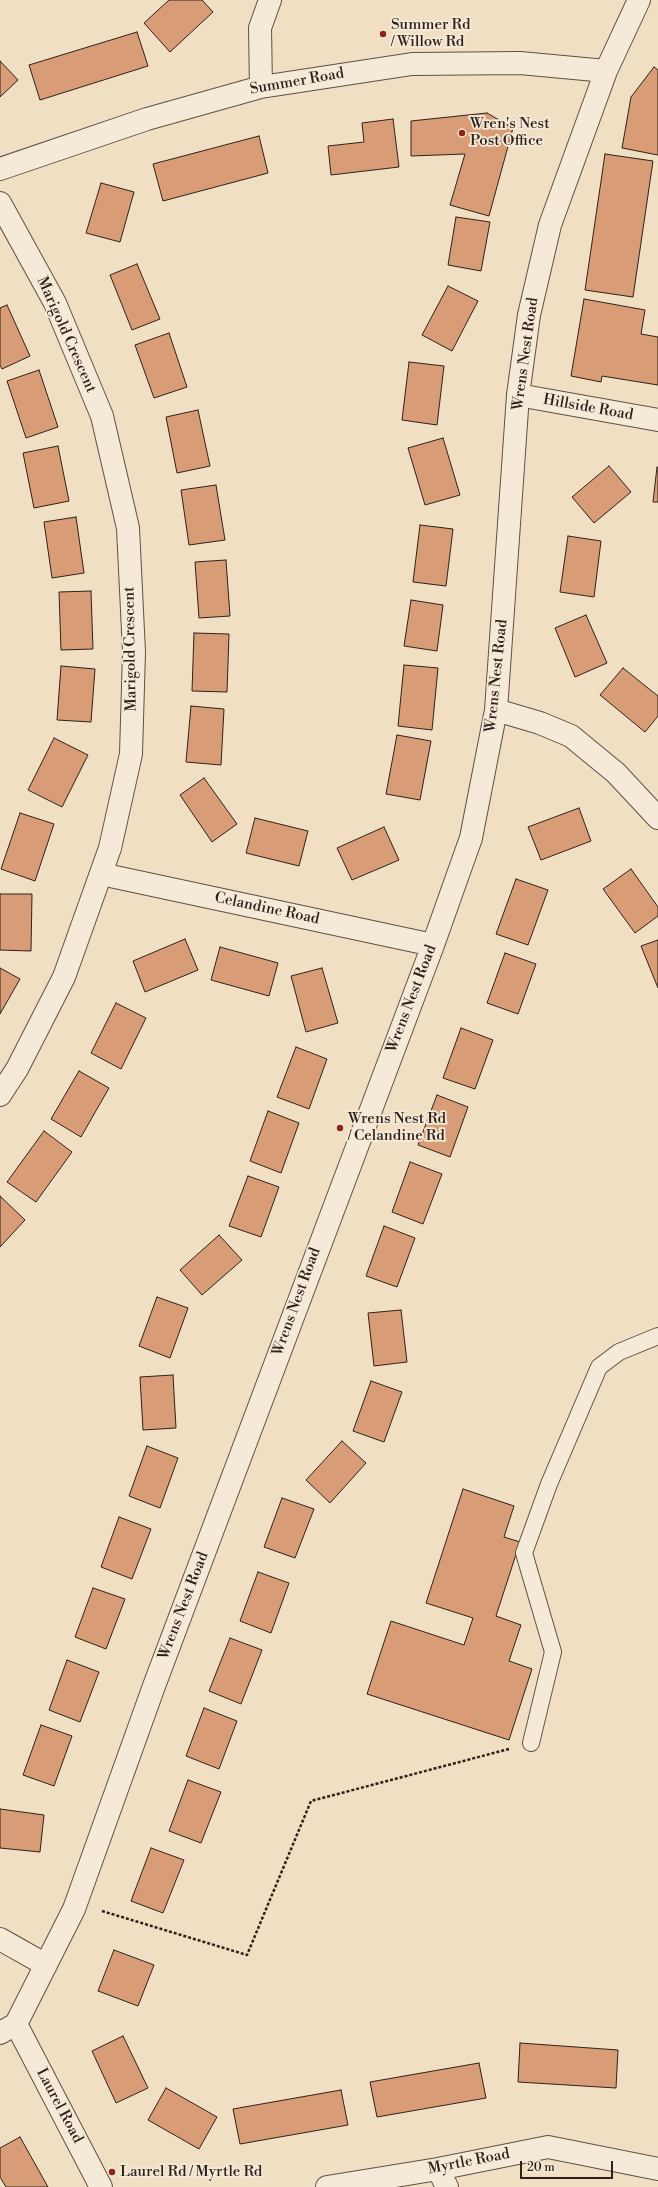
<!DOCTYPE html>
<style>
body{margin:0}
#map{position:relative;width:658px;height:2187px;overflow:hidden;background:#f0dfc3;font-family:"Libre Bodoni",serif}
canvas{display:block}
.scale{position:absolute;left:520px;top:2161px;width:93px;height:18px;box-sizing:border-box;border:2px solid #2f211a;border-top:0;padding-left:5px;font-size:12px;line-height:14px;white-space:nowrap;color:#2f211a;-webkit-text-stroke:3px #f5ead8;paint-order:stroke}
</style>
<div id="map">
<canvas width="658" height="2187"></canvas>
<div class="scale">20 m</div>
</div>
<script>
const ctx = document.querySelector('canvas').getContext('2d');
ctx.lineJoin = 'round';
function paint(path, color) {
  ctx.fillStyle = color;
  ctx.fill(path, 'evenodd');
}
function shape(rows) {
  const path = new Path2D();
  for (const r of rows) {
    path.moveTo(r[0], r[1]);
    for (let i = 2; i < r.length; i += 2) path.lineTo(r[i], r[i + 1]);
  }
  return path;
}
function stroke(path, color, width, dash) {
  ctx.strokeStyle = color;
  ctx.lineWidth = width;
  ctx.lineCap = dash ? 'butt' : 'round';
  ctx.setLineDash(dash || []);
  ctx.stroke(path);
}
function drawText(font, color, halo, rows, align = 'center') {
  ctx.font = font + ' "Libre Bodoni",serif';
  ctx.lineWidth = 3.5;
  ctx.setLineDash([]);
  ctx.textBaseline = 'middle';
  ctx.strokeStyle = halo;
  ctx.fillStyle = color;
  for (const [text, x, y, turn = 0] of rows) {
    ctx.save();
    ctx.translate(x, y);
    ctx.rotate((+turn || 0) * Math.PI / 180);
    ctx.textAlign = isNaN(turn) ? turn : align;
    if (halo) ctx.strokeText(text, 0, 0);
    ctx.fillText(text, 0, 0);
    ctx.restore();
  }
}
const building = shape([
 [169,0,202,0,213,12,170,52,144,23,169,0],
 [137,32,148,66,40,100,29,65,137,32],
 [0,61,18,80,0,97,0,61],
 [654,67,658,70,658,155,622,148,631,97,654,67],
 [487,113,513,128,489,216,450,205,465,154,411,156,411,121,487,113],
 [393,119,399,167,331,175,328,146,364,142,362,123,393,119],
 [259,136,268,173,163,201,153,164,259,136],
 [605,154,653,161,633,297,585,290,605,154],
 [101,183,134,192,120,242,86,233,101,183],
 [456,217,490,222,481,271,448,265,456,217],
 [137,264,160,319,132,330,110,275,137,264],
 [448,286,478,301,452,351,422,335,448,286],
 [584,299,645,310,641,334,658,337,658,385,602,376,601,382,571,376,584,299],
 [7,305,30,356,2,369,0,365,0,308,7,305],
 [169,333,187,387,154,398,135,345,169,333],
 [409,362,444,366,437,425,402,420,409,362],
 [39,370,58,427,26,438,7,381,39,370],
 [198,410,210,466,177,473,166,417,198,410],
 [443,438,460,495,425,505,408,448,443,438],
 [58,446,69,501,34,508,23,453,58,446],
 [609,466,631,492,594,523,572,497,609,466],
 [657,467,658,468,658,502,653,502,657,467],
 [216,485,225,540,189,545,181,490,216,485],
 [76,517,84,573,52,578,44,522,76,517],
 [420,525,453,529,446,586,413,582,420,525],
 [568,536,601,541,594,597,560,592,568,536],
 [226,560,230,616,199,618,195,562,226,560],
 [91,591,93,649,61,650,59,592,91,591],
 [411,600,443,605,437,651,404,646,411,600],
 [586,615,607,663,575,677,555,628,586,615],
 [194,633,229,634,227,692,192,691,194,633],
 [404,665,438,668,432,730,398,726,404,665],
 [61,666,95,669,91,722,57,720,61,666],
 [623,668,658,696,658,716,645,732,600,695,623,668],
 [191,706,224,709,221,765,186,762,191,706],
 [397,735,431,741,420,800,386,794,397,735],
 [54,738,88,755,62,807,28,790,54,738],
 [204,778,237,824,212,842,180,795,204,778],
 [579,808,591,841,541,860,528,827,579,808],
 [20,813,54,824,35,881,1,869,20,813],
 [255,818,308,831,299,866,246,853,255,818],
 [384,827,399,860,352,880,337,848,384,827],
 [631,869,658,907,658,916,635,933,603,889,631,869],
 [516,879,548,890,528,945,496,934,516,879],
 [0,894,32,894,31,951,0,950,0,894],
 [185,939,198,970,145,992,133,961,185,939],
 [658,940,658,988,641,946,658,940],
 [220,947,278,963,269,996,211,980,220,947],
 [505,953,536,964,518,1014,487,1003,505,953],
 [0,968,20,979,0,1014,0,968],
 [322,968,338,1023,306,1032,291,976,322,968],
 [116,1003,146,1018,121,1069,91,1053,116,1003],
 [461,1028,493,1040,475,1089,443,1078,461,1028],
 [296,1047,327,1059,309,1109,277,1097,296,1047],
 [79,1071,109,1088,81,1137,51,1119,79,1071],
 [437,1095,468,1107,450,1157,418,1145,437,1095],
 [268,1111,299,1123,281,1173,250,1161,268,1111],
 [44,1131,72,1152,36,1202,7,1182,44,1131],
 [410,1162,442,1174,423,1224,392,1212,410,1162],
 [248,1176,279,1187,261,1237,229,1226,248,1176],
 [0,1196,25,1220,0,1247,0,1196],
 [384,1226,415,1238,397,1287,366,1276,384,1226],
 [219,1235,242,1260,202,1295,180,1270,219,1235],
 [157,1297,188,1308,170,1358,139,1346,157,1297],
 [401,1310,407,1362,374,1366,368,1313,401,1310],
 [173,1375,176,1428,143,1430,140,1377,173,1375],
 [371,1381,402,1392,384,1442,353,1431,371,1381],
 [342,1441,366,1463,330,1503,306,1480,342,1441],
 [147,1446,178,1458,160,1508,129,1496,147,1446],
 [463,1489,514,1506,504,1537,520,1542,496,1616,521,1625,509,1661,532,1669,509,1740,367,1694,391,1621,464,1645,473,1618,426,1603,463,1489],
 [282,1498,314,1509,295,1558,264,1547,282,1498],
 [119,1517,151,1529,132,1579,101,1567,119,1517],
 [258,1572,289,1583,271,1633,240,1621,258,1572],
 [93,1588,125,1599,106,1649,75,1637,93,1588],
 [230,1638,262,1650,241,1704,209,1691,230,1638],
 [67,1660,99,1672,80,1722,49,1710,67,1660],
 [204,1708,237,1721,219,1769,186,1756,204,1708],
 [41,1725,72,1736,54,1786,23,1775,41,1725],
 [188,1780,221,1792,201,1843,169,1831,188,1780],
 [0,1809,44,1815,40,1852,0,1848,0,1809],
 [151,1848,184,1860,163,1913,131,1901,151,1848],
 [114,1950,154,1965,138,2006,98,1991,114,1950],
 [123,2036,148,2088,116,2103,92,2051,123,2036],
 [520,2043,618,2050,616,2088,518,2082,520,2043],
 [479,2063,486,2098,377,2117,370,2082,479,2063],
 [166,2088,217,2117,199,2149,148,2120,166,2088],
 [341,2090,348,2125,240,2144,233,2109,341,2090],
 [20,2137,48,2187,6,2187,0,2177,0,2148,20,2137]
]);
paint(building, '#d89d77');
stroke(building, '#2f211a', 1);
const lane = shape([
 [531,1743,553,1652,524,1553,549,1484,599,1367,619,1352,658,1336]
]);
const street = shape([
 [261,87,260,28,270,0],
 [0,169,147,119,261,87,412,64,520,63,606,71],
 [0,203,55,303,102,416,128,528,134,652,131,754,110,848,64,977,17,1069,0,1095],
 [518,395,658,420],
 [496,710,540,723,571,736,616,773,658,818],
 [101,874,433,945],
 [0,1939,46,1965],
 [16,2024,101,2187],
 [0,2033,16,2024,74,1909,154,1686,433,945,471,838,496,710,518,395,529,315,550,225,606,71,639,0],
 [438,2169,447,2187],
 [327,2187,438,2169,548,2147,658,2169]
]);
stroke(lane, '#5f5044', 18);
stroke(street, '#5f5044', 24);
stroke(shape([
 [102,1911,247,1955,311,1801,509,1749]
]), '#2f211a', 2.5, [3, 2]);
stroke(lane, '#f5ead8', 16);
stroke(street, '#f5ead8', 22);
for (const [x, y, r, color] of [
 [383,34,4,"#8f2418"],
 [462,133,4,"#8f2418"],
 [340,1128,4,"#8f2418"],
 [112,2172,4,"#8f2418"]
]) {
  const dot = new Path2D();
  dot.arc(x, y, r, 0, 2 * Math.PI);
  ctx.fillStyle = color;
  ctx.fill(dot);
  stroke(dot, '#f5ead8', 1.5);
}
drawText('15px', '#2f211a', '#f5ead8', [
 ["Summer Rd",391,25],
 ["/ Willow Rd",391,42],
 ["Wren's Nest",470,124],
 ["Post Office",470,141],
 ["Wrens Nest Rd",348,1119],
 ["/ Celandine Rd",348,1136],
 ["Laurel Rd / Myrtle Rd",120,2172]
], 'left');
drawText('15px', '#2f211a', '#f5ead8', [
 ["Summer Road",297,82,-10],
 ["Marigold Crescent",66,335,66],
 ["Wrens Nest Road",526,354,-82],
 ["Hillside Road",588,408,10],
 ["Marigold Crescent",131,649,-91],
 ["Wrens Nest Road",497,676,-84],
 ["Celandine Road",267,909,12],
 ["Wrens Nest Road",412,999,-69],
 ["Wrens Nest Road",297,1302,-70],
 ["Wrens Nest Road",184,1606,-69],
 ["Laurel Road",59,2106,62],
 ["Myrtle Road",469,2162,-11]
]);
</script>
